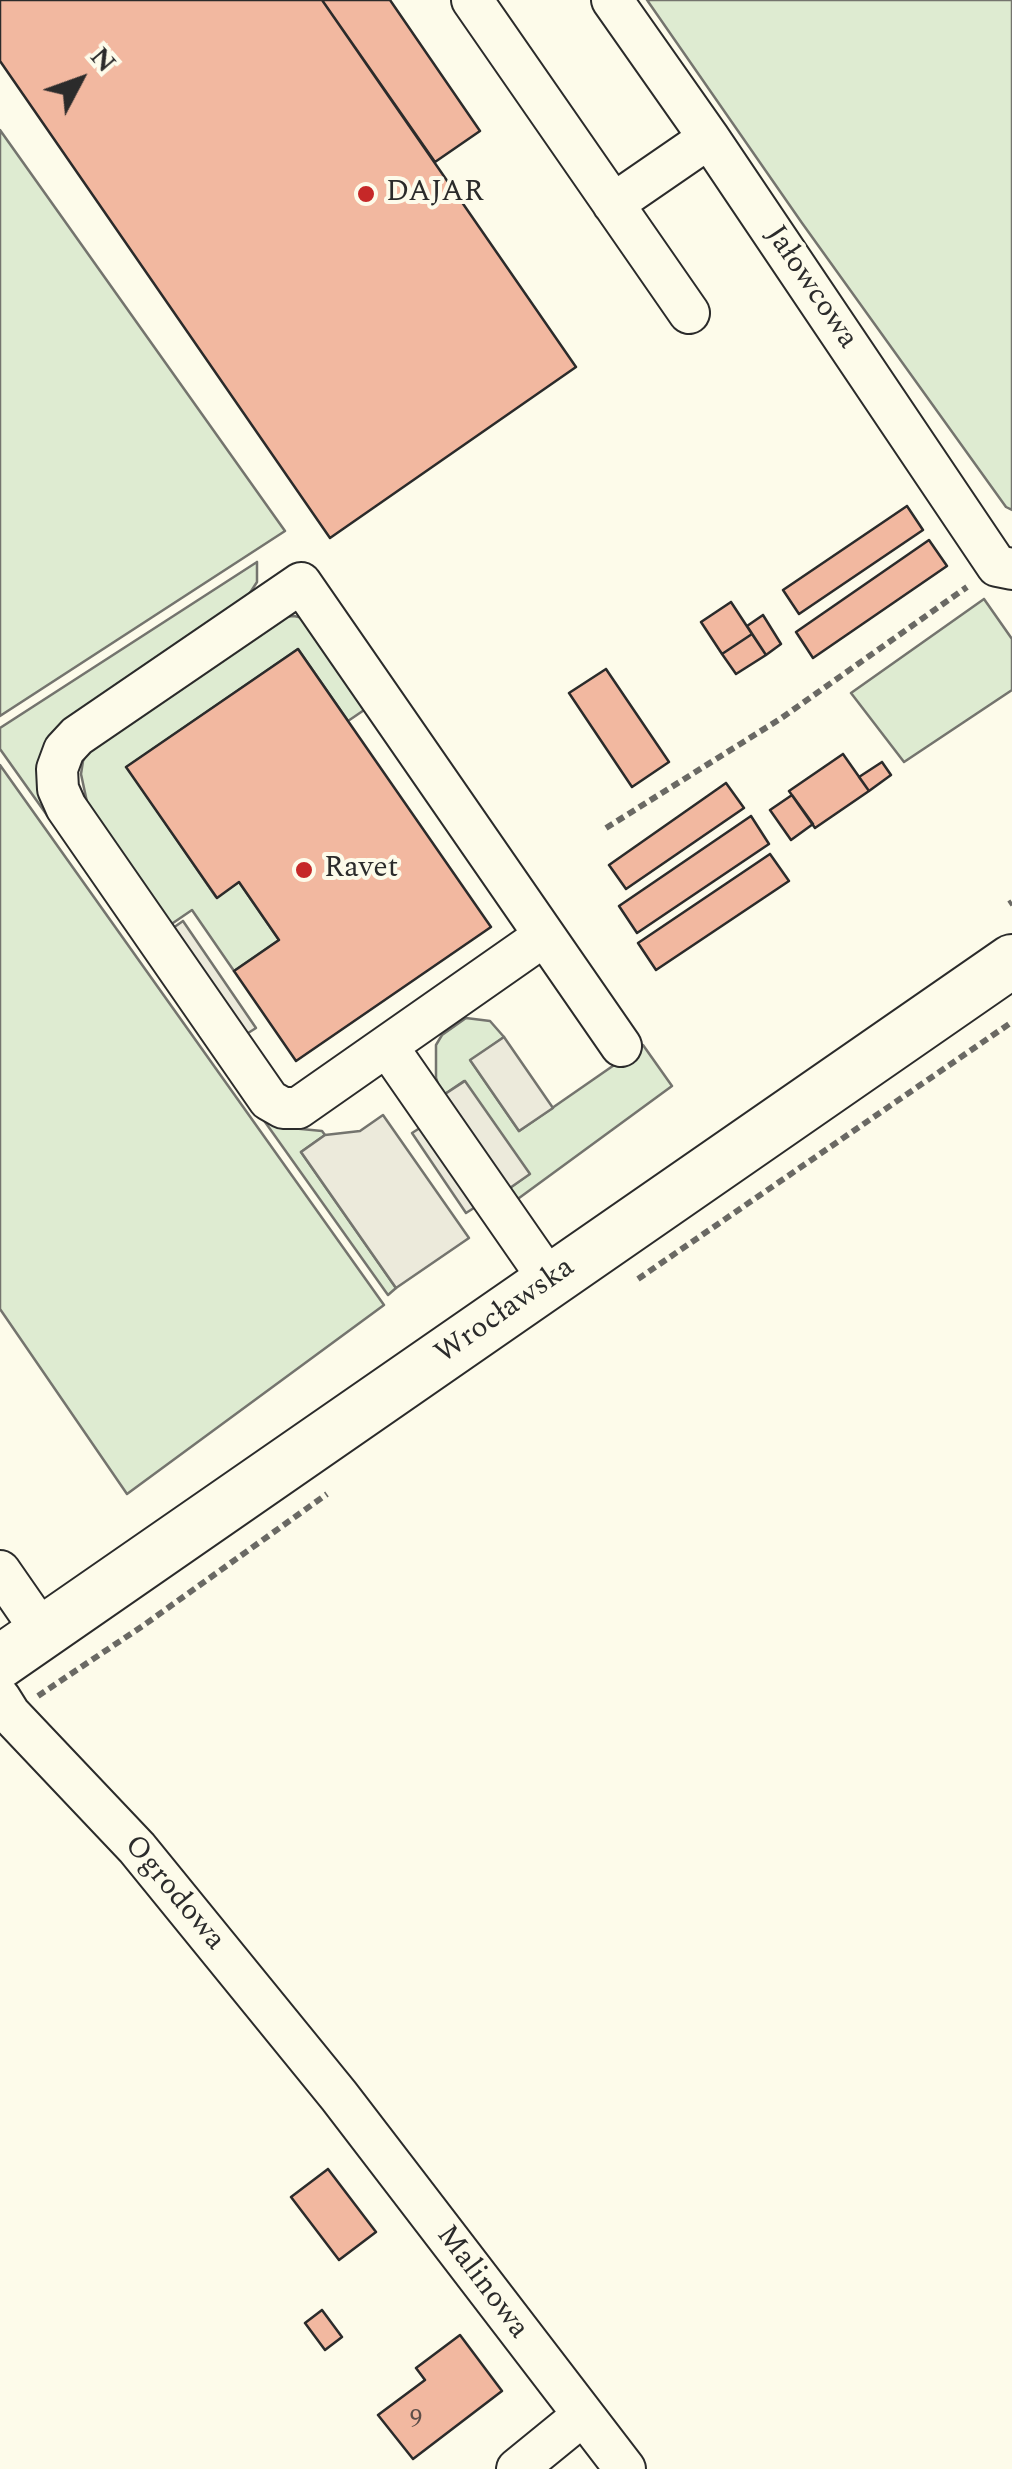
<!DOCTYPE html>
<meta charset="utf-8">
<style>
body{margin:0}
#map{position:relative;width:1012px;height:2469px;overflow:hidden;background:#fdfbea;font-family:Spectral,serif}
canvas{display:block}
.north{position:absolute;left:30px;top:30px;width:100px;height:100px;-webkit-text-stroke:8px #fdfbea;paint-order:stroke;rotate:49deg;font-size:28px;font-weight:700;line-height:40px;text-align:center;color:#2b2b2b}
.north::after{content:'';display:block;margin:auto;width:35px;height:45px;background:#2b2b2b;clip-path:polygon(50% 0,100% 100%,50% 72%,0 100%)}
</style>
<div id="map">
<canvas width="1012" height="2469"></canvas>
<div class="north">N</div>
</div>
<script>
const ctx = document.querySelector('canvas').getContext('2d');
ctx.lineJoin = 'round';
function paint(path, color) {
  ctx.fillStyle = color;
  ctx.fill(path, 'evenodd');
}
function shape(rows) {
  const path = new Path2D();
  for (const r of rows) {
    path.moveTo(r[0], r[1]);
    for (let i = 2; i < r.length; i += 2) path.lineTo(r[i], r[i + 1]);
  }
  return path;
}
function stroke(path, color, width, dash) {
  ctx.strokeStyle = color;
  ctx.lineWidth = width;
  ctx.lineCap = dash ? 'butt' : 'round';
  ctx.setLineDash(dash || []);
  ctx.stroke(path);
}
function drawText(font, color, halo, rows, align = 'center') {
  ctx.font = font + ' Spectral,serif';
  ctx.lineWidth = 8;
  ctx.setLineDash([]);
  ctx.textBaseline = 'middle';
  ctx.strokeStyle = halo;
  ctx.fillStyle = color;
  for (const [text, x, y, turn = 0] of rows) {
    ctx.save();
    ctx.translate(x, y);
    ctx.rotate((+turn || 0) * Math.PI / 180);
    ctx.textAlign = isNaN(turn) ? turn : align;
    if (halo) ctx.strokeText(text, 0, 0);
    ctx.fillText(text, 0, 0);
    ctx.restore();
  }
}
const green = shape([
 [647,0,1012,0,1012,510,1006,507,802,223,647,0],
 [0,130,285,531,0,716,0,130],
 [257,562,257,582,246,599,45,745,291,1128,322,1131,325,1135,301,1152,396,1288,388,1295,0,749,0,728,257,562],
 [984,599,1012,639,1012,690,904,762,851,693,984,599],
 [294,616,303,618,370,706,348,721,298,649,127,767,216,897,239,882,279,940,234,971,192,910,170,925,87,802,81,774,83,761,90,747,284,617,294,616],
 [0,765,384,1305,127,1494,0,1309,0,765],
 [466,1018,490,1021,504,1037,471,1061,519,1131,643,1045,672,1086,515,1201,507,1190,529,1174,464,1081,442,1096,436,1078,436,1045,442,1035,466,1018]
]);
paint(green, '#deebd1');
stroke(green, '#74746e', 2.5);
const parking = shape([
 [183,921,256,1028,245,1035,173,928,183,921],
 [504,1037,553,1108,519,1131,470,1060,504,1037],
 [465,1081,530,1174,507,1190,442,1096,465,1081],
 [383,1115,469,1238,396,1288,301,1152,325,1135,360,1131,383,1115],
 [423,1126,477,1206,466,1213,412,1133,423,1126]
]);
paint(parking, '#eceadb');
stroke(parking, '#74746e', 2.5);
const building = shape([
 [0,0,322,0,576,367,330,538,0,61,0,0],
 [322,0,390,0,480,131,435,162,322,0],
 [907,506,923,530,799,614,783,590,907,506],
 [929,540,947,566,813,658,796,632,929,540],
 [731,602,752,634,722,654,701,622,731,602],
 [763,615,781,644,766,655,747,626,763,615],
 [752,634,766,655,736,674,722,654,752,634],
 [298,649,491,927,296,1061,234,971,279,940,239,882,217,898,126,767,298,649],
 [606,669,669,762,632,787,569,693,606,669],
 [843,754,869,791,815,828,789,791,843,754],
 [882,762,891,775,869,791,859,777,882,762],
 [726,783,744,808,626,889,609,865,726,783],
 [792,795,813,824,791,840,770,810,792,795],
 [751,816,769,844,637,933,619,906,751,816],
 [770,854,789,881,656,970,638,943,770,854],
 [328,2169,376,2232,339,2260,291,2197,328,2169],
 [322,2310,342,2337,325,2350,305,2323,322,2310],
 [460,2335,502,2391,413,2459,378,2415,425,2380,416,2368,460,2335]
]);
paint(building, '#f2b8a0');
stroke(building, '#2b2b2b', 2.5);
const minor = shape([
 [472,0,689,313],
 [612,0,709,138,997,566,1012,569],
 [613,204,709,138],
 [544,936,298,1108,283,1108,269,1100,66,807,58,789,57,769,64,750,77,736,301,583,621,1046],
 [387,1046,550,1281],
 [0,1571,43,1633],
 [0,1698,10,1714,137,1848,339,2096,625,2469],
 [517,2469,582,2416]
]);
const major = shape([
 [0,1662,1012,961]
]);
stroke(minor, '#2b2b2b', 44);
stroke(major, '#2b2b2b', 56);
stroke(shape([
 [606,828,780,719,967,587],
 [1009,904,1012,902],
 [638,1279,1012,1022],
 [38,1696,144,1625,327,1494]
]), '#6a6964', 6, [8, 5]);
stroke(minor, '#fdfbea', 40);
stroke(major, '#fdfbea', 52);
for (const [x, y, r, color] of [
 [366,194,10,"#c62828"],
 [304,870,10,"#c62828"]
]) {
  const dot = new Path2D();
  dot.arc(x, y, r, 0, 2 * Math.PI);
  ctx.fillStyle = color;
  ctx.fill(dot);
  stroke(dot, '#fdfbea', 4);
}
drawText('25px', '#5d4e48', null, [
 ["9",416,2421]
]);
drawText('30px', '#2b2b2b', '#fdfbea', [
 ["DAJAR",386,194],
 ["Ravet",324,870]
], 'left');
drawText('30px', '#2b2b2b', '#fdfbea', [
 ["Jałowcowa",810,288,56],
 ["Wrocławska",506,1312,-35],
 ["Ogrodowa",173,1894,50],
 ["Malinowa",481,2283,53]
]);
</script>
